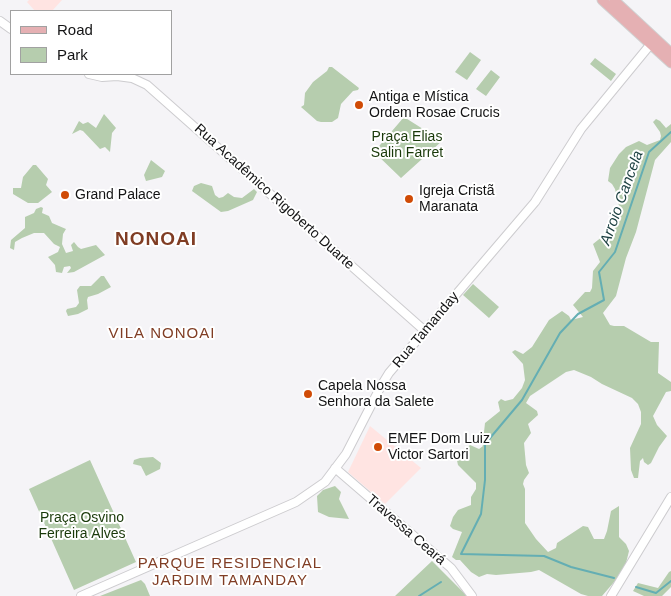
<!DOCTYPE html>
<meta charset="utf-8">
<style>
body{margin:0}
#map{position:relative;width:671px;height:596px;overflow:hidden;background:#f5f4f7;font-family:Arial,sans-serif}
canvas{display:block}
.legend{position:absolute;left:10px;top:10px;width:162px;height:65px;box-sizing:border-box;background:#fff;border:1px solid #a1a1a1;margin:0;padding:6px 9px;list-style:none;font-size:15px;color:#141415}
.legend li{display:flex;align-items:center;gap:10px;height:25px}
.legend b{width:25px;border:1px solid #a1a1a1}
</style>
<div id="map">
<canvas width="671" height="596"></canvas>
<ul class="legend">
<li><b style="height:6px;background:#e5b0b3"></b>Road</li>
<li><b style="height:14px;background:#b6cdae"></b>Park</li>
</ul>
</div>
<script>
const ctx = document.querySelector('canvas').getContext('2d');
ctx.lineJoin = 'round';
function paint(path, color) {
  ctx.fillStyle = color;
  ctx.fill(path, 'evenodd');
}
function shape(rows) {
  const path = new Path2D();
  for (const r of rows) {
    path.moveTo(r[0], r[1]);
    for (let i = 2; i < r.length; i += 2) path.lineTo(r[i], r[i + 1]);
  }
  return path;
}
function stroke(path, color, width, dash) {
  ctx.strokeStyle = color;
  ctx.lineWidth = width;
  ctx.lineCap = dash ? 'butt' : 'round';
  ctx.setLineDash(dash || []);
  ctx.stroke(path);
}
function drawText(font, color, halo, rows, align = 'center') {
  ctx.font = font + ' Arial,sans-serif';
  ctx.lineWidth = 4;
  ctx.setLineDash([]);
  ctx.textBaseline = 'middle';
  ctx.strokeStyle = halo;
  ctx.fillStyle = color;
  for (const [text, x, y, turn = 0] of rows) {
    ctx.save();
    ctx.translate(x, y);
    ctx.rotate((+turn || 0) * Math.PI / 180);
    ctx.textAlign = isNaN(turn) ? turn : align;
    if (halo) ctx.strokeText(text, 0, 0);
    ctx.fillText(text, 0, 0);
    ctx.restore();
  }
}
paint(shape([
 [29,0,62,0,52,11,35,11,27,2],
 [370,426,421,468,385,504,348,472]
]), '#ffe4e2');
paint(shape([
 [470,52,481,60,467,80,455,72],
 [595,58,616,74,611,81,590,64],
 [329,67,332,67,359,88,358,90,353,91,341,104,338,118,332,122,321,122,317,121,301,107,304,105,305,93,313,82,327,71],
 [491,70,500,77,486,96,476,89],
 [104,114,116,128,112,133,110,152,105,147,100,149,83,131,80,130,72,134,79,121,83,124,88,122,96,128],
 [404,117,442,141,401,178,374,152],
 [656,119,660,121,666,128,671,124,671,142,655,160,636,232,626,258,616,296,603,313,610,325,614,326,624,326,651,342,659,342,658,373,671,382,671,391,666,392,653,416,657,425,667,436,659,447,651,463,648,465,644,462,643,458,640,461,638,478,634,478,631,470,630,448,641,424,641,412,638,404,632,398,602,384,591,377,574,370,566,372,530,396,526,403,537,411,538,415,528,424,531,433,524,443,526,465,529,473,524,480,523,484,525,489,525,523,536,539,548,552,556,548,557,543,583,526,588,527,594,539,604,539,607,531,611,511,619,506,619,537,626,544,629,551,626,563,621,574,602,596,588,596,581,594,539,570,531,572,496,575,487,574,479,577,471,572,460,560,456,560,452,557,462,532,453,529,450,526,453,517,458,510,471,505,471,497,476,489,476,483,458,465,456,456,470,445,479,449,483,446,479,438,484,432,485,423,500,411,498,402,501,399,505,401,513,399,522,388,525,380,523,364,512,352,515,350,523,354,532,347,549,320,562,311,569,316,571,320,583,317,573,305,585,292,590,292,592,288,593,271,600,262,593,244,608,232,617,215,619,206,615,189,612,184,608,181,610,168,619,154,626,147,639,141,647,145,660,140,661,136,660,132,653,122],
 [151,160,165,171,162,177,146,181,144,175],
 [33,165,36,165,48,179,46,185,52,192,38,203,28,203,13,194,13,188,21,188,23,177],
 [201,183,212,186,215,195,219,198,223,197,228,193,234,197,242,198,254,189,257,192,253,200,228,211,221,212,192,191,194,186],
 [41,207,43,208,42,213,49,216,52,223,66,229,63,234,62,244,66,253,73,251,71,245,74,242,78,247,81,249,96,245,105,255,74,272,67,273,71,268,70,266,64,267,62,273,56,272,55,265,48,257,58,252,60,247,54,244,44,233,34,233,22,238,15,242,14,250,10,248,11,240,25,228,25,217,34,213,36,209],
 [101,276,104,276,111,287,98,294,88,297,87,300,88,309,78,314,68,316,66,311,67,309,76,307,79,303,77,290,80,286,91,286],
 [473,284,499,307,489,318,463,295],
 [153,457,161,463,160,469,146,476,141,466,133,464,134,460,140,458],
 [90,460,136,562,74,590,29,489],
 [335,486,341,492,339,499,349,519,329,517,318,512,317,496,323,490],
 [432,561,467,596,395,596],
 [671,571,671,587,662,596,644,596,633,591,638,583,658,588,669,572],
 [141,580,145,584,150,596,100,596]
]), '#b6cdae');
stroke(shape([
 [614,578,571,567,544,556,461,554,481,514,485,480,485,444,522,400,560,333,578,314,604,300,599,272,615,252,649,152,671,132],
 [636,587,656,593,671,581],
 [419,596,441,582]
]), '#64aeb3', 2);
const minor = shape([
 [0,21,11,29],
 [89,74,102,77,117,76,132,78,147,85,425,331],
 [335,468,451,568,472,596],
 [81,596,296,502,325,482,346,454,381,386,389,373,535,202,581,129,650,45],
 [611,596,671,497]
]);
const major = shape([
 [602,0,671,63],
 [614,0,671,53]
]);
stroke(minor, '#cdcccf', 10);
stroke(major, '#d0d0d0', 11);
stroke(minor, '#fff', 8);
stroke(major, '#e5b0b3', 9);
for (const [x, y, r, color] of [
 [359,105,5,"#d04b06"],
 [65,195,5,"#d04b06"],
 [409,199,5,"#d04b06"],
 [308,394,5,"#d04b06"],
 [378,447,5,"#d04b06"]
]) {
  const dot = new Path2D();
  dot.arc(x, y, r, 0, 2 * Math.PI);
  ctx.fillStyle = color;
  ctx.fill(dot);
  stroke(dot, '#fff', 2);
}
drawText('14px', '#141415', '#fff', [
 ["Antiga e Mística",369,97],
 ["Ordem Rosae Crucis",369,113],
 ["Igreja Cristã",419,191],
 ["Maranata",419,207],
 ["Grand Palace",75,195],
 ["Capela Nossa",318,386],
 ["Senhora da Salete",318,402],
 ["EMEF Dom Luiz",388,439],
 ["Victor Sartori",388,455]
], 'left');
drawText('14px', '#193909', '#fff', [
 ["Praça Elias",407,137],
 ["Salin Farret",407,153],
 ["Praça Osvino",82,518],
 ["Ferreira Alves",82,534]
]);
drawText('14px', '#141415', '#fff', [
 ["Rua Acadêmico Rigoberto Duarte",274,197,42],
 ["Rua Tamanday",426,330,-50],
 ["Travessa Ceará",406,530,41]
]);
drawText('italic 15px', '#1a3e40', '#fff', [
 ["Arroio Cancela",622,198,-70]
]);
ctx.letterSpacing = '1px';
drawText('15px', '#803d24', '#fff', [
 ["VILA NONOAI",162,334],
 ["PARQUE RESIDENCIAL",230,564],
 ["JARDIM TAMANDAY",230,581]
]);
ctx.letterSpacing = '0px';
ctx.letterSpacing = '1px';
drawText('bold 19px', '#803d24', '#fff', [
 ["NONOAI",156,240]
]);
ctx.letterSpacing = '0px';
</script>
